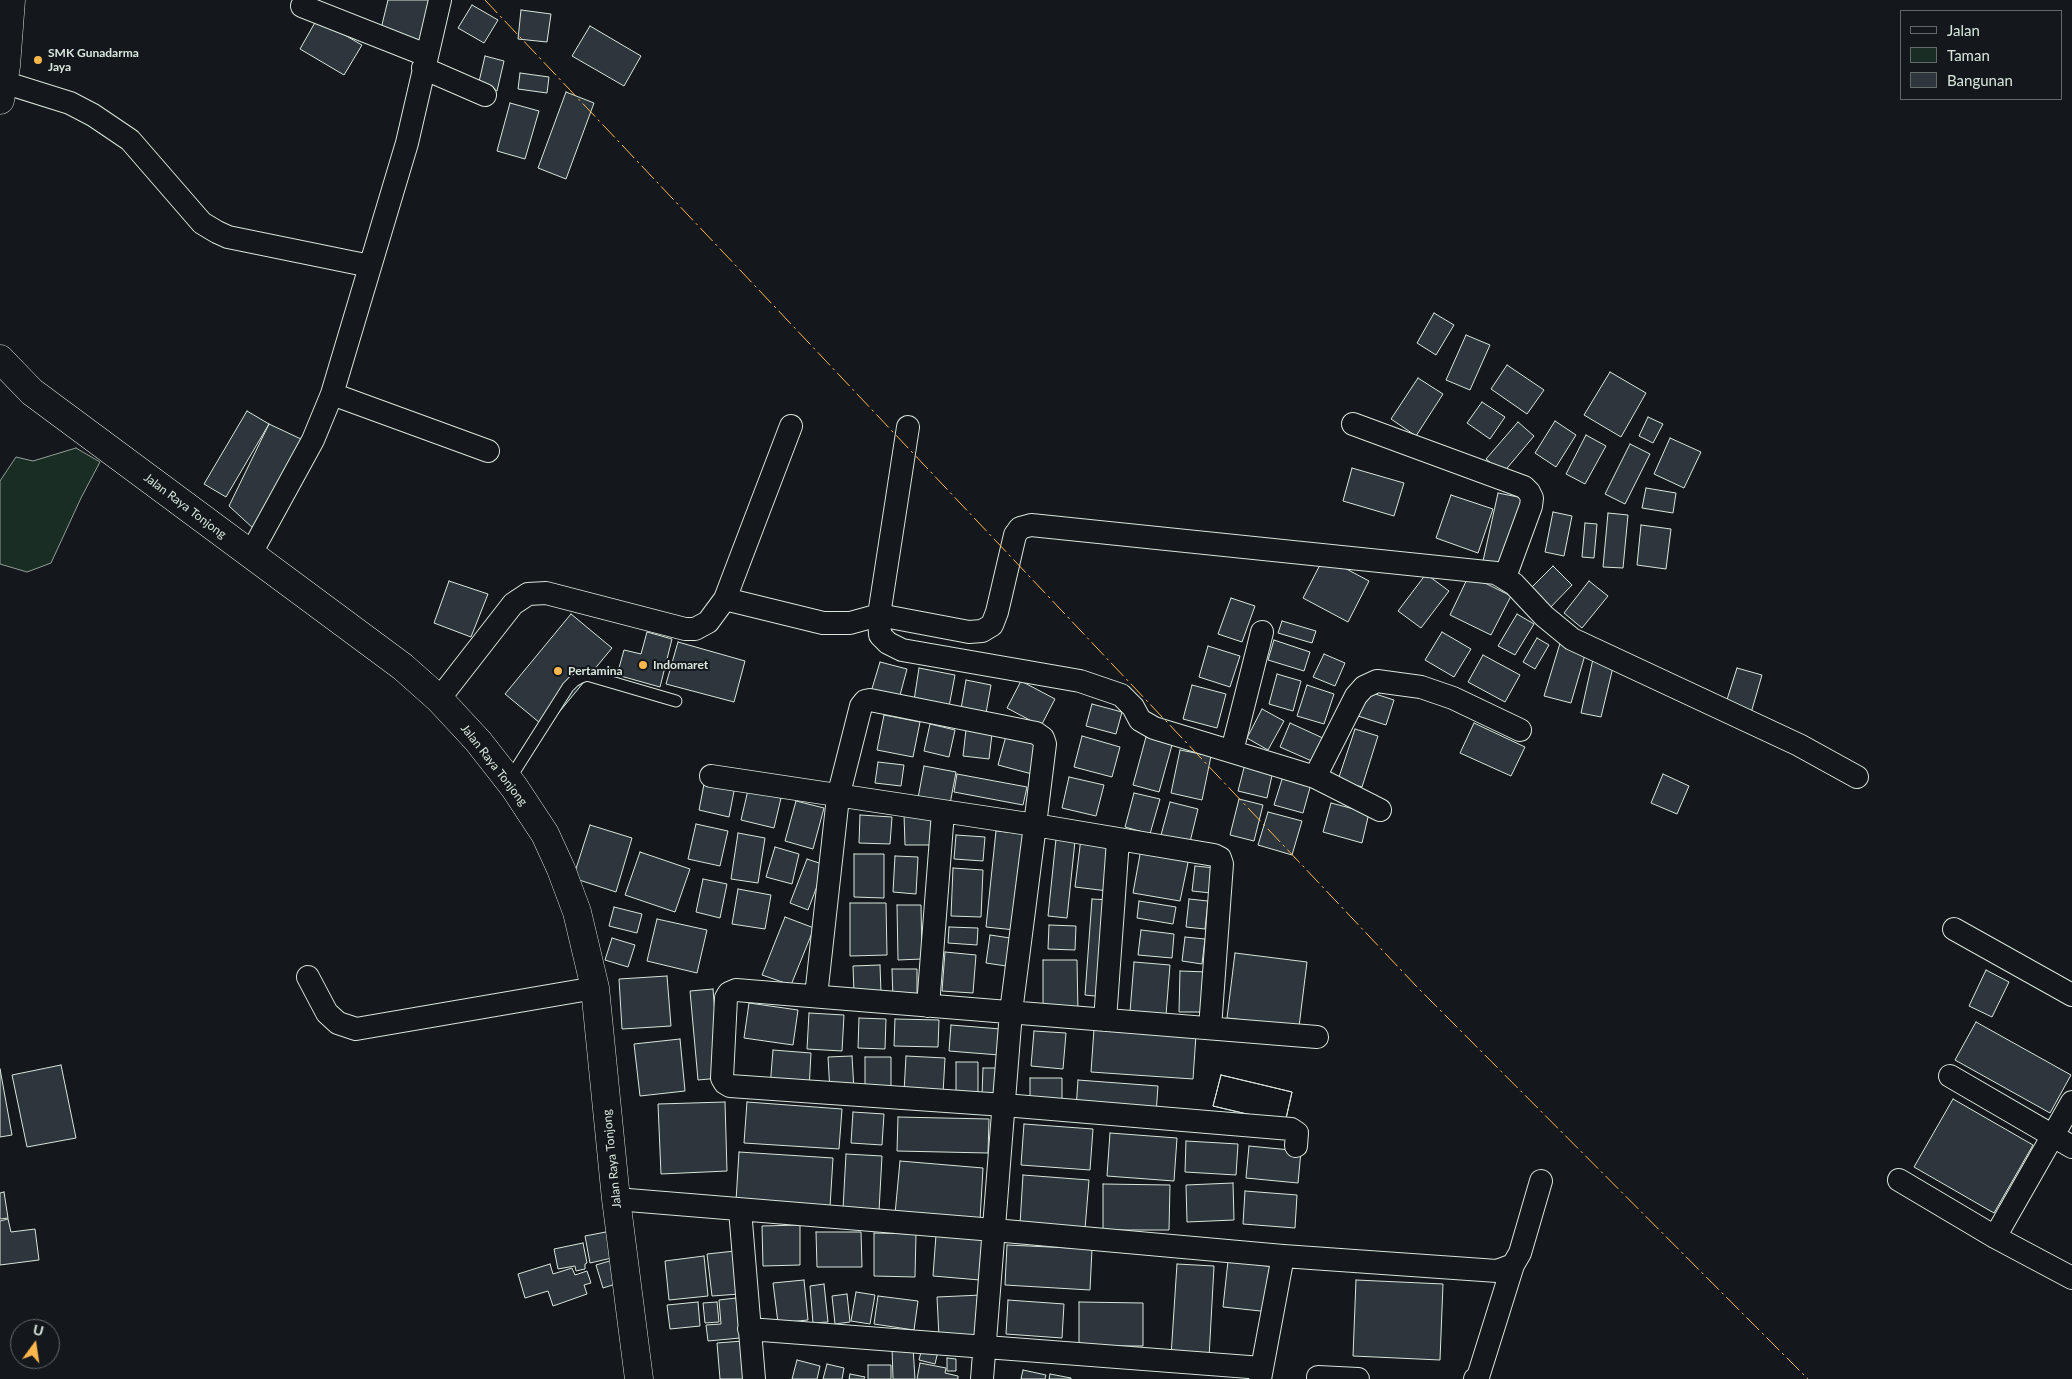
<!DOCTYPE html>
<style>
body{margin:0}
#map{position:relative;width:2072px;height:1379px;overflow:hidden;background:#14181c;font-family:Lato,sans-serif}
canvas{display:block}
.legend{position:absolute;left:1900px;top:10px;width:162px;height:90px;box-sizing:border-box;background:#14181c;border:1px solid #626a69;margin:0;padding:6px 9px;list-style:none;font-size:15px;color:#d8e6dc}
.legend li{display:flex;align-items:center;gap:10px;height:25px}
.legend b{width:25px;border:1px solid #626a69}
.north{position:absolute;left:10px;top:1319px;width:50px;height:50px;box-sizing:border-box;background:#14181c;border:1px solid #626a69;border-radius:50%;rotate:14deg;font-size:14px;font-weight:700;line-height:20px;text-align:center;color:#d8e6dc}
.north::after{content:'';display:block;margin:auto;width:18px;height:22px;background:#ffb74d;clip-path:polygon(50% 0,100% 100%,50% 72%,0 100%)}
</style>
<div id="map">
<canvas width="2072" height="1379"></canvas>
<ul class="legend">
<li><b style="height:6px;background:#14181c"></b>Jalan</li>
<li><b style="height:14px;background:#1a2d24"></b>Taman</li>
<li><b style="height:14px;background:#2c363c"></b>Bangunan</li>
</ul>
<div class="north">U</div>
</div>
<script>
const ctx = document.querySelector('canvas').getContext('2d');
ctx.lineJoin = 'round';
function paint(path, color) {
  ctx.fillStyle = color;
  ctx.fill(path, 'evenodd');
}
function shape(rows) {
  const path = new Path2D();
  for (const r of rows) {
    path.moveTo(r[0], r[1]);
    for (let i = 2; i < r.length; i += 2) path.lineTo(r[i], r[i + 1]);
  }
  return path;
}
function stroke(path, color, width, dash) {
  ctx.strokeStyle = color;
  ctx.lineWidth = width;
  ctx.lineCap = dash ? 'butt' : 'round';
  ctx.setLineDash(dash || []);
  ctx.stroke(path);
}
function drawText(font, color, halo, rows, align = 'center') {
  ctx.font = font + ' Lato,sans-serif';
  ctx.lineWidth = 4;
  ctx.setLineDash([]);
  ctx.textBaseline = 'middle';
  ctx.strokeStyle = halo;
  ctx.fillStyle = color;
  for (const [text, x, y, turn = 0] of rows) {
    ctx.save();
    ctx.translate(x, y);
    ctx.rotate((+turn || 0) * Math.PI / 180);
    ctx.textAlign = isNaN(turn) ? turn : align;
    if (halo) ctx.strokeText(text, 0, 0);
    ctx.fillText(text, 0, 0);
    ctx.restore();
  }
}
const green = shape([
 [76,448,100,462,81,498,51,563,27,572,0,564,0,481,16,457,33,461,76,448]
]);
paint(green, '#1a2d24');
stroke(green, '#939e99', 1);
const building = shape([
 [388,0,438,0,427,45,380,33,388,0],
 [472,5,498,20,484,43,458,28,472,5],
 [521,10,551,14,547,42,518,39,521,10],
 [317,19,362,45,344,75,300,49,317,19],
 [590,26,641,56,624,86,572,56,590,26],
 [485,56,504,61,497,91,478,86,485,56],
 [520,73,549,77,547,93,518,89,520,73],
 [566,92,594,103,566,179,538,168,566,92],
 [510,103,539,111,525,159,497,151,510,103],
 [1434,313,1454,325,1436,355,1417,343,1434,313],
 [1466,335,1490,345,1470,390,1446,380,1466,335],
 [1507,365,1544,390,1527,414,1491,389,1507,365],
 [1610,372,1646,393,1621,437,1584,415,1610,372],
 [1418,378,1443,394,1416,436,1391,419,1418,378],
 [1482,402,1505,417,1490,439,1467,423,1482,402],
 [247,411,269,424,226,497,204,484,247,411],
 [1648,417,1663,424,1653,443,1639,436,1648,417],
 [1555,421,1576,435,1556,467,1535,453,1555,421],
 [1518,422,1534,436,1503,473,1486,459,1518,422],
 [269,424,301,439,254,529,229,506,269,424],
 [1586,435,1606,446,1585,484,1566,474,1586,435],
 [1670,438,1701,452,1684,488,1654,474,1670,438],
 [1630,444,1650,454,1625,504,1605,494,1630,444],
 [1352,468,1404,483,1394,516,1343,501,1352,468],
 [1646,488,1676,493,1673,513,1642,508,1646,488],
 [1498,493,1528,499,1506,563,1483,561,1498,493],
 [1451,495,1493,509,1478,553,1436,538,1451,495],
 [1553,512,1572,516,1564,556,1545,552,1553,512],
 [1608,513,1628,515,1623,568,1603,567,1608,513],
 [1585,523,1597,524,1594,558,1582,557,1585,523],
 [1641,525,1671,529,1666,569,1637,565,1641,525],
 [1324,557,1369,581,1348,622,1303,598,1324,557],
 [1553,566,1572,585,1548,610,1528,591,1553,566],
 [1426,574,1449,591,1421,628,1398,611,1426,574],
 [1469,575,1511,596,1491,635,1450,615,1469,575],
 [449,581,488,594,471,637,434,623,449,581],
 [1589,581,1608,596,1582,628,1564,613,1589,581],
 [1231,598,1255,606,1242,642,1218,634,1231,598],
 [571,614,612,648,546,728,505,694,571,614],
 [1517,614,1534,624,1515,655,1498,646,1517,614],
 [1282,621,1316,631,1312,643,1278,633,1282,621],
 [647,632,672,639,660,687,617,675,624,650,641,654,647,632],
 [1442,632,1471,649,1454,677,1425,660,1442,632],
 [1537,638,1549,645,1535,669,1523,662,1537,638],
 [1274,640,1310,652,1304,671,1268,660,1274,640],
 [1561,640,1587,648,1571,703,1544,696,1561,640],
 [678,642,745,661,734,702,666,684,678,642],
 [1208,646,1240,656,1230,687,1199,677,1208,646],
 [1324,654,1345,663,1335,686,1313,677,1324,654],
 [1483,655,1520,675,1505,702,1468,682,1483,655],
 [1593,659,1614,663,1601,717,1581,713,1593,659],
 [880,662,907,669,899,699,871,692,880,662],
 [919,668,955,675,948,712,913,707,919,668],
 [1737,668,1762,675,1751,713,1725,706,1737,668],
 [1277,674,1301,681,1293,711,1269,704,1277,674],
 [966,680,991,685,986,713,961,709,966,680],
 [1021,681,1055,699,1041,726,1007,708,1021,681],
 [1192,685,1226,694,1217,728,1183,719,1192,685],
 [1307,685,1334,694,1324,724,1297,716,1307,685],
 [1366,691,1394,700,1386,725,1358,716,1366,691],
 [1092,704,1122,712,1116,734,1086,726,1092,704],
 [1262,709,1284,721,1268,750,1247,738,1262,709],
 [884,715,920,722,913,757,877,750,884,715],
 [1290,723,1325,739,1314,762,1280,747,1290,723],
 [1474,723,1525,747,1511,776,1460,753,1474,723],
 [930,724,955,730,949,757,924,751,930,724],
 [1355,729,1378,736,1362,787,1338,780,1355,729],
 [966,730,992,734,989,759,963,756,966,730],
 [1006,736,1040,745,1032,774,998,765,1006,736],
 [1082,736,1120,747,1112,777,1074,767,1082,736],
 [1146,737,1172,745,1159,792,1133,785,1146,737],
 [1180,750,1211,756,1202,800,1171,793,1180,750],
 [878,762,904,765,901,786,875,783,878,762],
 [1245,764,1273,771,1267,798,1238,791,1245,764],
 [924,766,956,772,950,804,918,798,924,766],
 [957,774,1027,787,1023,805,954,792,957,774],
 [1663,774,1689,786,1677,814,1651,803,1663,774],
 [1283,776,1311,784,1303,813,1274,805,1283,776],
 [1069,777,1104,785,1096,816,1062,808,1069,777],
 [705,779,735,786,729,817,699,810,705,779],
 [748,790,781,798,774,828,741,820,748,790],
 [1134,793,1160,799,1150,834,1125,827,1134,793],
 [1239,799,1263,805,1254,841,1230,835,1239,799],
 [796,801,824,808,813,849,785,841,796,801],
 [1170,802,1198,809,1190,842,1161,835,1170,802],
 [1331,803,1369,813,1362,843,1323,832,1331,803],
 [1268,812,1302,821,1292,855,1258,845,1268,812],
 [931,813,932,845,905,845,904,814,931,813],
 [860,815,892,817,890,844,859,843,860,815],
 [696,824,728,831,720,866,688,859,696,824],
 [590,825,632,838,616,892,573,878,590,825],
 [996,831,1026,834,1015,930,986,927,996,831],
 [738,833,765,838,758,883,731,879,738,833],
 [956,835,985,837,983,861,954,859,956,835],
 [1081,838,1114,842,1108,891,1075,887,1081,838],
 [1056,839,1075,841,1067,918,1048,916,1056,839],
 [775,847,799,854,792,884,766,877,775,847],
 [1141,849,1189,858,1180,901,1133,893,1141,849],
 [640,852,690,869,675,912,625,895,640,852],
 [854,854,884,854,884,898,854,897,854,854],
 [895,856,918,857,916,894,893,892,895,856],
 [807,859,825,865,808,910,790,903,807,859],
 [1195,866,1215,868,1211,893,1192,891,1195,866],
 [953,868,983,870,981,917,951,916,953,868],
 [703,879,727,884,720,918,696,912,703,879],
 [738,889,771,895,765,929,732,924,738,889],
 [1092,899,1111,900,1104,997,1085,995,1092,899],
 [1189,899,1208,901,1205,929,1186,927,1189,899],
 [1139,901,1176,907,1173,924,1137,918,1139,901],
 [850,903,886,903,887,955,850,956,850,903],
 [897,905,921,905,922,959,898,960,897,905],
 [614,907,642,914,637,933,609,926,614,907],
 [785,917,814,928,791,985,762,975,785,917],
 [657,919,707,930,697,973,647,961,657,919],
 [1049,925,1076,926,1075,950,1048,949,1049,925],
 [949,927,978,928,977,945,948,943,949,927],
 [1141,930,1174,934,1172,958,1138,955,1141,930],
 [990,935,1017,939,1013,967,986,963,990,935],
 [1185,937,1205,939,1202,964,1182,961,1185,937],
 [612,938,635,945,628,967,605,960,612,938],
 [945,952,976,955,973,993,942,991,945,952],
 [1235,953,1307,962,1299,1027,1227,1018,1235,953],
 [1043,960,1077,960,1078,1013,1043,1013,1043,960],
 [1134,962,1170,965,1166,1015,1130,1012,1134,962],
 [880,965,881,993,854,994,853,966,880,965],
 [892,969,917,969,917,999,893,999,892,969],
 [1986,970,2009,982,1992,1017,1969,1006,1986,970],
 [1180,971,1208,972,1207,1012,1179,1012,1180,971],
 [667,976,671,1026,622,1029,619,979,667,976],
 [713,989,720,1078,698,1080,690,991,713,989],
 [749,1003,798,1010,793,1045,744,1038,749,1003],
 [809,1013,844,1015,842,1051,807,1049,809,1013],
 [859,1018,886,1019,885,1049,858,1048,859,1018],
 [895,1019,939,1020,938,1047,894,1046,895,1019],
 [1976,1022,2071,1075,2050,1113,1955,1060,1976,1022],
 [951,1025,1001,1029,999,1055,949,1051,951,1025],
 [1094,1029,1196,1035,1193,1079,1091,1072,1094,1029],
 [1034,1031,1066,1033,1063,1069,1031,1066,1034,1031],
 [680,1039,685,1091,640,1096,634,1044,680,1039],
 [773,1050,811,1053,809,1090,770,1087,773,1050],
 [852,1056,854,1090,830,1092,828,1057,852,1056],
 [906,1056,945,1058,943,1094,904,1092,906,1056],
 [865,1057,891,1057,891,1091,865,1091,865,1057],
 [956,1062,978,1062,978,1096,956,1096,956,1062],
 [61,1065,76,1138,27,1147,12,1075,61,1065],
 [983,1068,1004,1068,1002,1097,982,1096,983,1068],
 [0,1069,12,1135,0,1137,0,1069],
 [1221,1075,1292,1092,1285,1123,1213,1106,1221,1075],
 [1221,1075,1292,1092,1285,1123,1213,1106,1221,1075],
 [1030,1078,1062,1078,1062,1104,1030,1103,1030,1078],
 [1078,1080,1158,1086,1156,1114,1076,1109,1078,1080],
 [1953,1099,2033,1145,1994,1213,1914,1167,1953,1099],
 [725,1102,727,1171,661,1174,658,1104,725,1102],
 [747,1102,842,1109,839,1149,744,1143,747,1102],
 [853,1112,884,1114,882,1145,851,1143,853,1112],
 [898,1117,989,1119,988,1153,897,1151,898,1117],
 [1024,1124,1093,1129,1090,1170,1021,1165,1024,1124],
 [1110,1133,1177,1138,1174,1181,1107,1176,1110,1133],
 [1186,1141,1238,1144,1236,1175,1185,1172,1186,1141],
 [1249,1146,1301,1151,1298,1183,1246,1178,1249,1146],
 [739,1152,833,1158,830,1207,736,1201,739,1152],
 [846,1154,882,1156,879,1211,843,1209,846,1154],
 [900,1161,983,1168,980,1220,895,1214,900,1161],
 [1023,1175,1089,1180,1085,1229,1020,1224,1023,1175],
 [1233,1183,1234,1220,1187,1222,1186,1185,1233,1183],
 [1103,1184,1170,1185,1169,1230,1103,1230,1103,1184],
 [1245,1191,1297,1195,1295,1228,1243,1224,1245,1191],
 [4,1192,8,1218,0,1219,0,1193,4,1192],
 [8,1219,11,1232,35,1229,39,1260,0,1265,0,1221,8,1219],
 [800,1225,800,1265,763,1266,762,1226,800,1225],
 [611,1231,616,1257,590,1263,585,1236,611,1231],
 [816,1232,861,1232,862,1267,817,1267,816,1232],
 [874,1233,916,1234,915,1277,874,1276,874,1233],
 [936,1235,983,1238,980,1280,933,1276,936,1235],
 [583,1243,587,1263,585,1264,585,1269,576,1271,575,1266,558,1269,554,1249,583,1243],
 [1007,1245,1092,1249,1090,1290,1005,1285,1007,1245],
 [735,1251,740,1294,712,1296,707,1254,735,1251],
 [704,1256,708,1296,669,1300,665,1261,704,1256],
 [613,1260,619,1283,603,1288,596,1265,613,1260],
 [1228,1261,1275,1267,1270,1312,1223,1307,1228,1261],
 [550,1264,553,1274,572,1268,575,1275,587,1271,591,1283,584,1285,587,1294,553,1306,548,1291,525,1298,518,1274,550,1264],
 [1177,1264,1214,1266,1209,1358,1171,1356,1177,1264],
 [804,1280,808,1320,778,1323,773,1283,804,1280],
 [1356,1280,1443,1284,1440,1360,1353,1356,1356,1280],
 [824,1284,828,1322,813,1323,810,1286,824,1284],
 [856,1292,875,1295,870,1324,851,1321,856,1292],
 [847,1294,850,1322,835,1324,832,1296,847,1294],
 [982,1295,983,1336,939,1337,937,1297,982,1295],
 [878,1296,918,1301,914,1330,874,1324,878,1296],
 [736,1298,740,1338,708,1341,706,1325,721,1324,719,1300,736,1298],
 [1008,1300,1064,1304,1062,1338,1006,1334,1008,1300],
 [698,1302,700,1326,670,1329,667,1305,698,1302],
 [717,1302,719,1322,705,1323,703,1303,717,1302],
 [1079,1302,1143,1303,1143,1346,1079,1346,1079,1302],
 [743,1341,747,1379,720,1379,717,1343,743,1341],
 [923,1344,939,1347,935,1364,919,1360,923,1344],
 [913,1347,915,1379,893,1379,892,1348,913,1347],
 [947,1358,956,1359,956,1371,947,1371,947,1358],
 [797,1360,820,1366,817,1379,792,1379,797,1360],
 [920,1363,946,1368,945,1373,958,1376,958,1379,917,1379,920,1363],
 [827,1364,844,1368,842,1379,823,1379,827,1364],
 [868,1365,891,1365,891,1379,868,1379,868,1365],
 [1023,1370,1046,1375,1045,1379,1021,1379,1023,1370],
 [850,1374,865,1377,864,1379,849,1379,850,1374],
 [1050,1374,1071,1378,1071,1379,1049,1379,1050,1374]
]);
paint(building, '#2c363c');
stroke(building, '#d8e6dc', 1);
const lane = shape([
 [509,780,568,687,574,681,581,677,587,675,676,701]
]);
const street = shape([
 [302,6,426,55],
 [423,68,485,95],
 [3,82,70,103,93,115,130,140,202,223,217,232,228,237,370,266],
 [332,394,488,451],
 [1353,424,1524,487,1529,492,1532,498,1531,506,1505,577],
 [908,427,879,615,880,635,888,643,902,650,1080,681,1121,695,1133,707,1140,720,1154,728,1315,777,1380,810],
 [250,555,313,440,332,394,407,143,440,0],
 [725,599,791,426],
 [439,699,513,604,528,594,546,593,685,629,695,629,708,622,725,599,823,623,850,623,879,615,969,632,982,631,992,625,997,612,1015,535,1020,528,1031,525,1496,573,1514,584,1544,616,1572,639,1799,745,1857,777],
 [1232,751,1262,632],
 [711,776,1035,825,1214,855,1220,858,1222,864,1210,1028],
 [1315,777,1356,696,1364,687,1377,681,1421,687,1453,698,1520,730],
 [1954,929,2072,995],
 [308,977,327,1013,338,1023,356,1029,595,988],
 [816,996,838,797,861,706,865,701,870,700,1036,733,1043,738,1045,744,1035,825,1011,1012,982,1379],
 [928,1006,943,812],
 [1105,1020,1118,840],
 [1950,1076,2072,1147],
 [1296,1146,1297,1133,1291,1129,1004,1105,730,1086,725,1083,722,1078,726,998,729,993,736,990,1317,1037],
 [1899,1180,1995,1237,2072,1278],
 [616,1199,994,1230,1283,1256,1497,1271,1513,1265,1520,1253,1541,1181],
 [740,1210,754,1379],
 [1995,1237,2072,1102],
 [749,1329,1262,1368],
 [1318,1377,1358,1379],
 [1260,1379,1283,1256],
 [1475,1379,1478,1377,1513,1265]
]);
const secondary = shape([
 [0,100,6,66,11,0],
 [0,359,32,392,403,667,439,699,478,741,514,787,545,834,561,869,577,912,595,988,616,1199,639,1379]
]);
stroke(lane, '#d8e6dc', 13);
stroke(street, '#d8e6dc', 24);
stroke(secondary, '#d8e6dc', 29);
stroke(lane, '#14181c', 11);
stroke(street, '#14181c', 22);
stroke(secondary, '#14181c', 28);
stroke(shape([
 [485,0,1419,989,1808,1379]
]), '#ffb74d', 1, [18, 4, 2.5, 4]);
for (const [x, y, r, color] of [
 [38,60,5,"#ffb74d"],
 [643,665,5,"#ffb74d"],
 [558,671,5,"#ffb74d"]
]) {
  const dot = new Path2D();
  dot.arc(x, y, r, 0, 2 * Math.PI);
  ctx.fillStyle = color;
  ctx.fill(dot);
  stroke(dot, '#14181c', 2);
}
drawText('bold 12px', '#d8e6dc', '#14181c', [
 ["SMK Gunadarma",48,53],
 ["Jaya",48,67],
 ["Indomaret",653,665],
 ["Pertamina",568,671]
], 'left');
drawText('12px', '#d8e6dc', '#14181c', [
 ["Jalan Raya Tonjong",185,506,37],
 ["Jalan Raya Tonjong",494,765,52],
 ["Jalan Raya Tonjong",612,1159,-96]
]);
</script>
